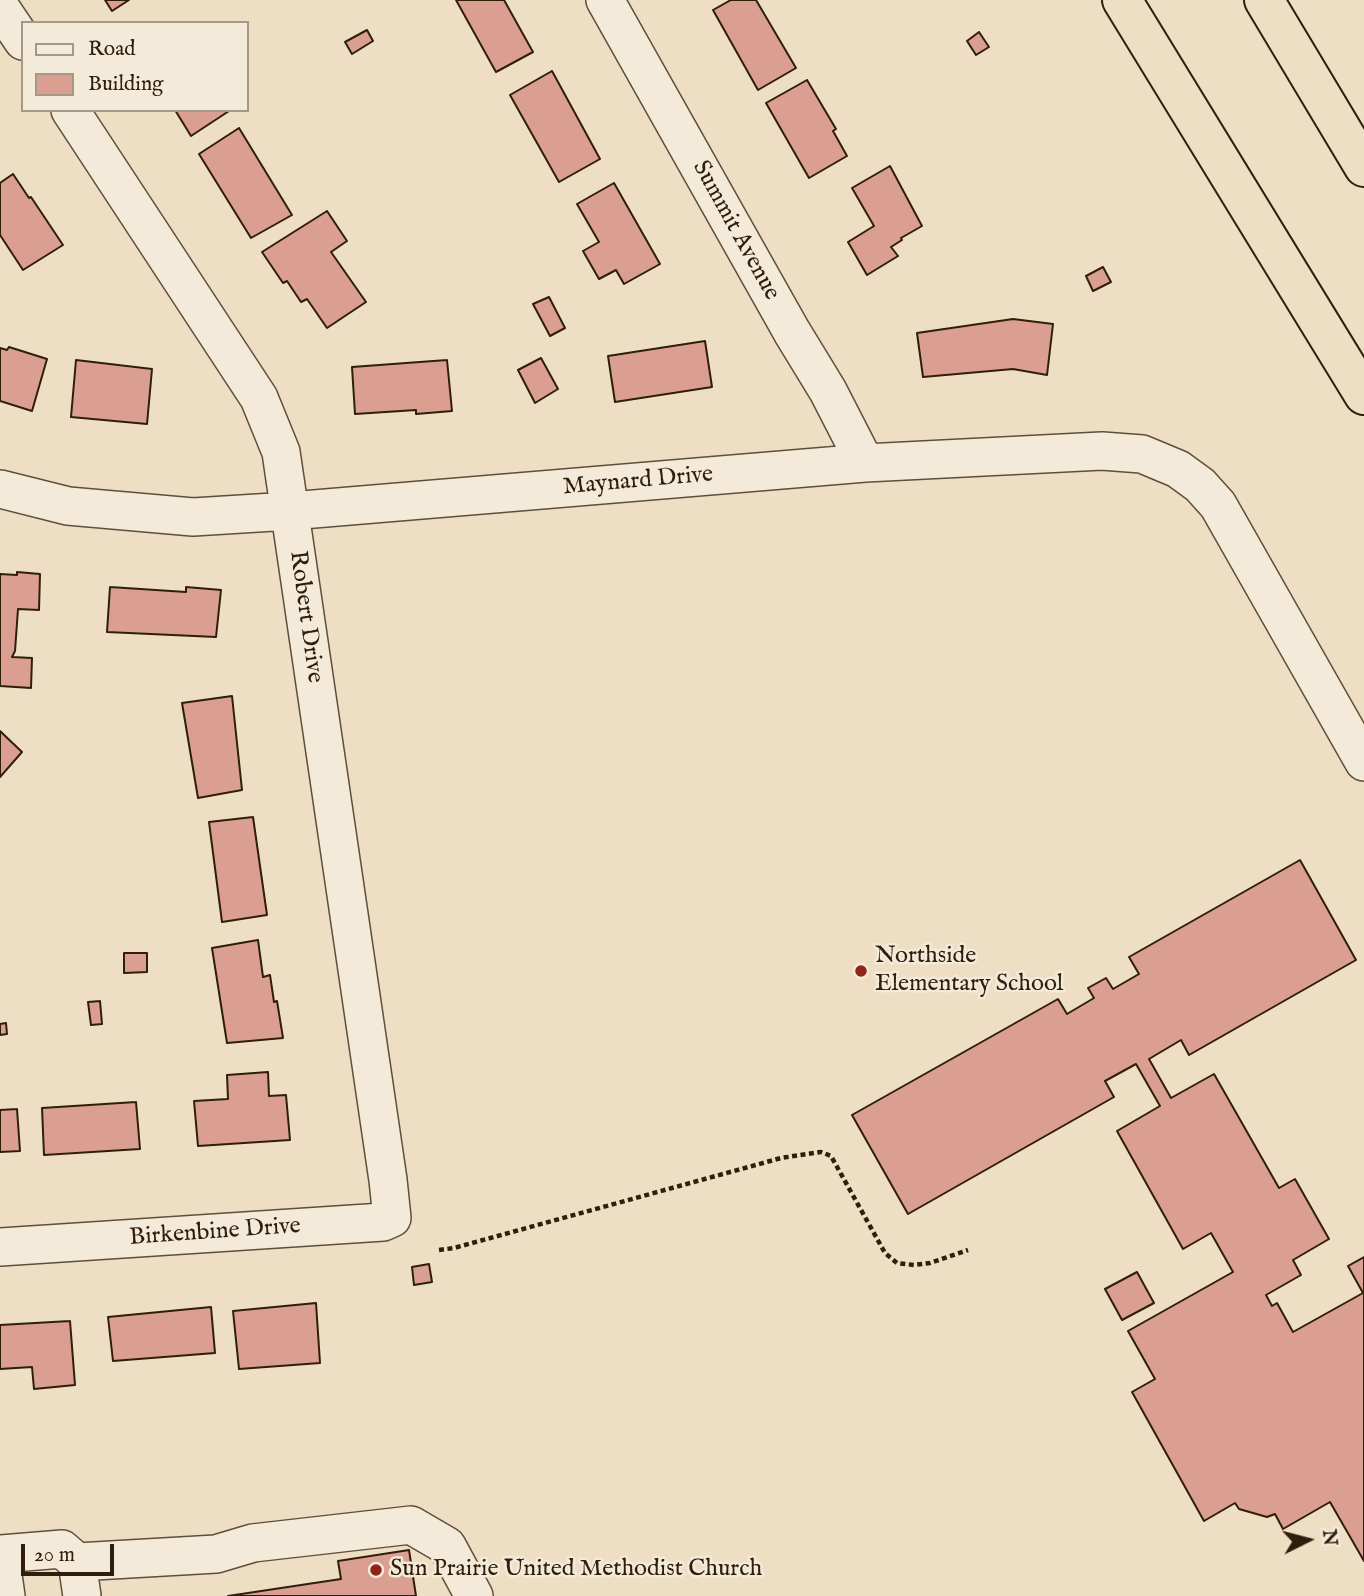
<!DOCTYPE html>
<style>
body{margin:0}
#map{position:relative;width:1364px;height:1596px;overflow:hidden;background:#eddec4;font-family:"IM FELL English",serif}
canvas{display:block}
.legend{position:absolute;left:21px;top:21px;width:228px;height:91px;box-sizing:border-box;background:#f3ead9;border:2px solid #a59887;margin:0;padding:9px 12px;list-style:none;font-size:21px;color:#301e0c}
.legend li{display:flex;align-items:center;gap:14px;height:35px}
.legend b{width:35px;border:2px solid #a59887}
.north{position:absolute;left:1273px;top:1505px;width:70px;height:70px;-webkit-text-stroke:5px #f3ead9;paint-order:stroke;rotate:84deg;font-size:19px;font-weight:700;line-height:28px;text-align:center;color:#301e0c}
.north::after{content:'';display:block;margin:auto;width:24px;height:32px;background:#301e0c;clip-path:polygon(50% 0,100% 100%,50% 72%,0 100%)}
.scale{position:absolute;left:21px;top:1544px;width:93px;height:32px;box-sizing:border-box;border:4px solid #301e0c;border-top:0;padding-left:9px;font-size:21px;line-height:24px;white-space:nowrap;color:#301e0c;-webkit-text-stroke:5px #f3ead9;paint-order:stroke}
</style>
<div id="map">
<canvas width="1364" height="1596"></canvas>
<ul class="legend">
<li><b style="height:9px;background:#f3ead9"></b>Road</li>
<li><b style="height:19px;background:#db9f92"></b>Building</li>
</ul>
<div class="north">N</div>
<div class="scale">20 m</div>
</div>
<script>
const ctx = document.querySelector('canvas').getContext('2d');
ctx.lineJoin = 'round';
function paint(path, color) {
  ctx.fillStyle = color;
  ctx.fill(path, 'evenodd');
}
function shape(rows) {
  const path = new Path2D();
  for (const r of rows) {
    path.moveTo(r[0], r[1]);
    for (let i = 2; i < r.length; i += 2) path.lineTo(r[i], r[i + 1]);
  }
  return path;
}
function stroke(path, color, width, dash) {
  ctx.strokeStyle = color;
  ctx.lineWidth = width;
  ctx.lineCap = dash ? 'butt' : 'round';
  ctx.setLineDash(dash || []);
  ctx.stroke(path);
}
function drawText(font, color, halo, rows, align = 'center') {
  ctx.font = font + ' "IM FELL English",serif';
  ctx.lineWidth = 5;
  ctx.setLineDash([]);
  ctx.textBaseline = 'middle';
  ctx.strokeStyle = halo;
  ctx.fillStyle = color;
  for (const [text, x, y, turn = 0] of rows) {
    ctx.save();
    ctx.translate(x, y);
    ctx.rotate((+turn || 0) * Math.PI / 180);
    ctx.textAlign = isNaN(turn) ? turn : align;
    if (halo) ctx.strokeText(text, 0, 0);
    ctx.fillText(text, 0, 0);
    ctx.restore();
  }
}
const building = shape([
 [105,0,129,0,112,11,105,0],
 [456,0,504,0,533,52,496,72,456,0],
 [731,0,756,0,796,68,758,90,713,10,731,0],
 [367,30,373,41,352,54,345,42,367,30],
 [979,32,989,47,976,55,967,41,979,32],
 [552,71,600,159,559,182,510,95,552,71],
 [807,80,836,129,833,131,847,156,809,178,766,103,807,80],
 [175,110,228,110,229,111,191,136,175,110],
 [239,128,292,215,251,238,199,154,239,128],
 [890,166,922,226,901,238,902,240,891,247,898,256,867,275,848,242,874,226,852,188,890,166],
 [13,174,29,198,31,197,63,245,23,270,0,235,0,183,13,174],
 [614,183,660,264,624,284,616,270,599,279,583,251,599,242,577,204,614,183],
 [327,211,347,241,331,252,366,302,327,328,307,299,301,302,287,281,283,283,262,252,327,211],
 [1103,267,1111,282,1093,291,1086,276,1103,267],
 [549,297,565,328,550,336,533,304,549,297],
 [1013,319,1053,324,1047,375,1013,369,923,377,917,333,1013,319],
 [705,341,712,387,615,402,608,356,705,341],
 [9,347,47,359,32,411,0,401,0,348,7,350,9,347],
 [541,358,558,389,535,403,518,370,541,358],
 [76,360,152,369,147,424,71,417,76,360],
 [447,360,452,411,416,414,416,410,355,414,352,367,447,360],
 [17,572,40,574,39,610,18,609,15,651,12,657,32,658,31,688,0,686,0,574,17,575,17,572],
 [110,587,186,592,186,587,221,590,216,637,107,632,110,587],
 [232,696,242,790,198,798,182,703,232,696],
 [0,731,22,752,0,777,0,731],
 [253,817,267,915,222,922,209,822,253,817],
 [1300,860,1356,960,1189,1055,1181,1040,1149,1059,1171,1098,1214,1074,1279,1188,1295,1179,1329,1239,1293,1260,1301,1275,1266,1295,1272,1306,1277,1303,1293,1332,1363,1293,1348,1266,1364,1257,1364,1561,1330,1502,1283,1529,1275,1514,1267,1517,1239,1509,1235,1503,1204,1521,1132,1392,1155,1379,1128,1331,1233,1272,1211,1233,1183,1249,1117,1131,1160,1106,1136,1064,1105,1081,1114,1097,908,1214,852,1115,1058,999,1067,1014,1094,998,1088,988,1106,978,1113,989,1139,974,1129,957,1300,860],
 [258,940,263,977,270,975,274,1002,277,1001,283,1038,227,1043,212,948,258,940],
 [124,953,147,953,147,972,124,973,124,953],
 [100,1001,102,1024,91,1025,88,1002,100,1001],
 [6,1023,7,1034,0,1035,0,1024,6,1023],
 [268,1072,269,1096,286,1095,290,1140,198,1146,194,1101,228,1099,227,1075,268,1072],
 [136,1102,140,1149,44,1155,42,1108,136,1102],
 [17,1109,20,1151,0,1152,0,1110,17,1109],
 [429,1264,432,1282,414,1285,412,1267,429,1264],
 [1137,1272,1154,1303,1122,1320,1105,1289,1137,1272],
 [316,1303,320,1363,239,1369,233,1311,316,1303],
 [211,1307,215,1353,113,1361,108,1317,211,1307],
 [70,1321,75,1385,34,1389,32,1367,0,1369,0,1325,70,1321],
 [409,1550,416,1596,228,1596,341,1579,338,1561,409,1550]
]);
paint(building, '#db9f92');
stroke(building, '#301e0c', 2);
const minor = shape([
 [605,0,792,332,828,391,865,463],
 [0,7,23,41],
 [0,489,68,506,193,517,290,511,865,463,1102,451,1142,454,1178,469,1200,485,1218,505,1364,762],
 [0,1247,383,1222,392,1218,388,1180,281,452,259,398,70,110],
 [0,1554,62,1549,77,1562,82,1596],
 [0,1554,6,1596],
 [77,1562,216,1554,253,1543,411,1525,447,1546,474,1596]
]);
const highway = shape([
 [1122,0,1364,395],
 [1264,0,1364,167]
]);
stroke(minor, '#5f4e3a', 40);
stroke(highway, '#301e0c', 42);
stroke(shape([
 [439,1250,454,1248,781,1158,821,1152,831,1156,885,1253,897,1263,914,1265,930,1263,968,1250]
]), '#301e0c', 4.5, [5, 3.5]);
stroke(minor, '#f3ead9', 37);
stroke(highway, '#eddec4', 38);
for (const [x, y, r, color] of [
 [861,971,7,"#8f2418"],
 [376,1570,7,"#8f2418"]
]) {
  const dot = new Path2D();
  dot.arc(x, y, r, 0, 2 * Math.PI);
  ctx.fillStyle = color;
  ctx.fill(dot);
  stroke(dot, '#f3ead9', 2.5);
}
drawText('24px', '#301e0c', '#f3ead9', [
 ["Summit Avenue",735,231,61],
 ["Maynard Drive",638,482,-5],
 ["Robert Drive",305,617,82],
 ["Birkenbine Drive",215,1233,-4]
]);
drawText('24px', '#301e0c', '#f3ead9', [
 ["Northside",875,957],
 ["Elementary School",875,985],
 ["Sun Prairie United Methodist Church",390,1570]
], 'left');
</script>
